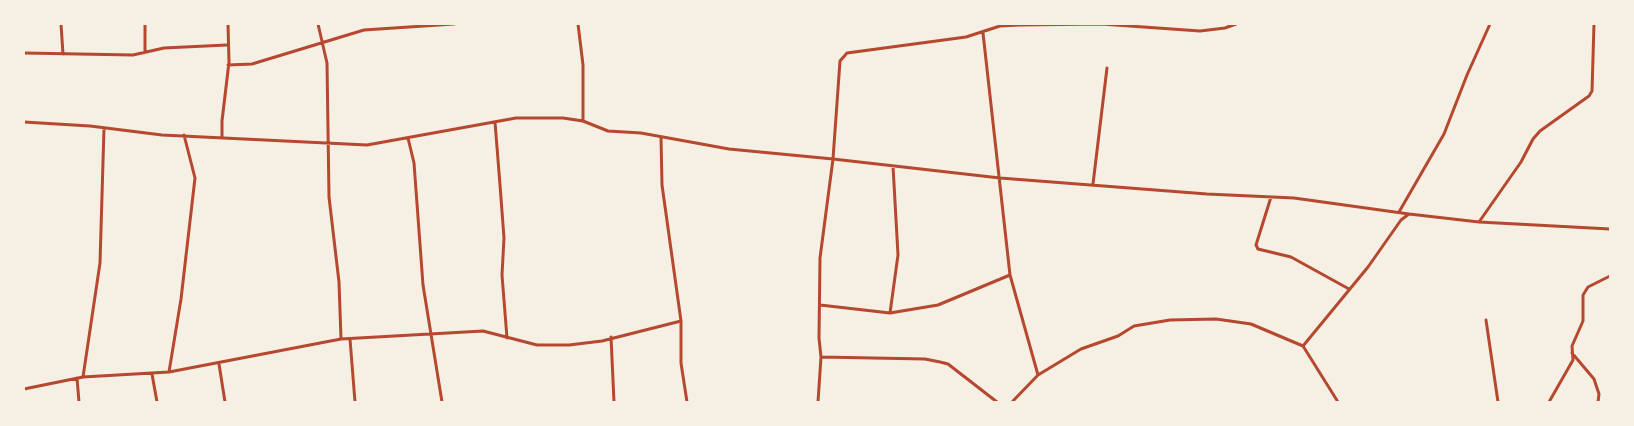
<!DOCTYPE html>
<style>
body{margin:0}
#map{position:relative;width:1634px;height:426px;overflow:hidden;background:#f6efe4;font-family:Mulish,sans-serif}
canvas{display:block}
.frame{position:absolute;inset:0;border:25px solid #f6efe4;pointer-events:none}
</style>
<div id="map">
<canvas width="1634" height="426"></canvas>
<div class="frame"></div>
</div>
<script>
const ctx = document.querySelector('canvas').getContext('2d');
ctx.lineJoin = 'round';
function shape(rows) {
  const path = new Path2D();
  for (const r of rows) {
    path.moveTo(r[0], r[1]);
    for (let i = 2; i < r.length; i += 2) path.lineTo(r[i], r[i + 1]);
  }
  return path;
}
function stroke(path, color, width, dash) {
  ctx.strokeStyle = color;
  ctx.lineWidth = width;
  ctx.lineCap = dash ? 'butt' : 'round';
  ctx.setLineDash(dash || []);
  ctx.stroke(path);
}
stroke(shape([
 [61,24,63,54],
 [145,24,145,52],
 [318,24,327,63,329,197,339,282,341,339],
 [578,24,583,65,583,121],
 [983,33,1010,275,1038,375],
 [24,53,133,55,164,48,227,45],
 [228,65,252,64,364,30,454,24],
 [24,122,90,126,162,135,367,145,516,118,563,118,583,121,608,131,641,133,729,149,833,159,840,61,847,53,966,37,1000,26,1020,25,1101,24,1200,31,1225,28,1236,24],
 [495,122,500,185,504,238,502,275,507,338],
 [222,137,222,121,229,62,228,24],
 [661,137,662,185,681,321,681,363,687,402],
 [408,138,414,163,423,285,442,402],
 [1093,184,1107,68],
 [1271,197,1256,245,1258,249,1291,257,1349,289],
 [1399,212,1444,134,1467,75,1490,24],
 [1479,222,1521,162,1533,139,1540,131,1589,96,1592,91,1594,24],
 [820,305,890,313,938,305,1010,275],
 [890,313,898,255,893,166],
 [1486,320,1498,402],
 [611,337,614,402],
 [350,339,355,402],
 [1303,346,1368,267,1401,220,1409,214,1479,222,1610,229],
 [1572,353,1594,379,1599,394,1598,402],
 [821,357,925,359,940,362,948,364,997,402],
 [219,364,225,402],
 [169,372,181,299,195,178,184,135],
 [152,374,157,402],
 [83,377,100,263,104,128],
 [77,378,79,402],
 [24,389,83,377,169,372,341,339,483,331,537,345,569,345,602,341,681,321],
 [818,402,821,357,819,338,820,258,833,159,1000,178,1207,194,1294,198,1409,214],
 [1012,402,1038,375,1081,349,1118,336,1134,326,1170,320,1216,319,1251,324,1303,346,1338,402],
 [1549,402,1573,360,1572,346,1583,321,1583,295,1588,287,1610,276]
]), '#b5482f', 3);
</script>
